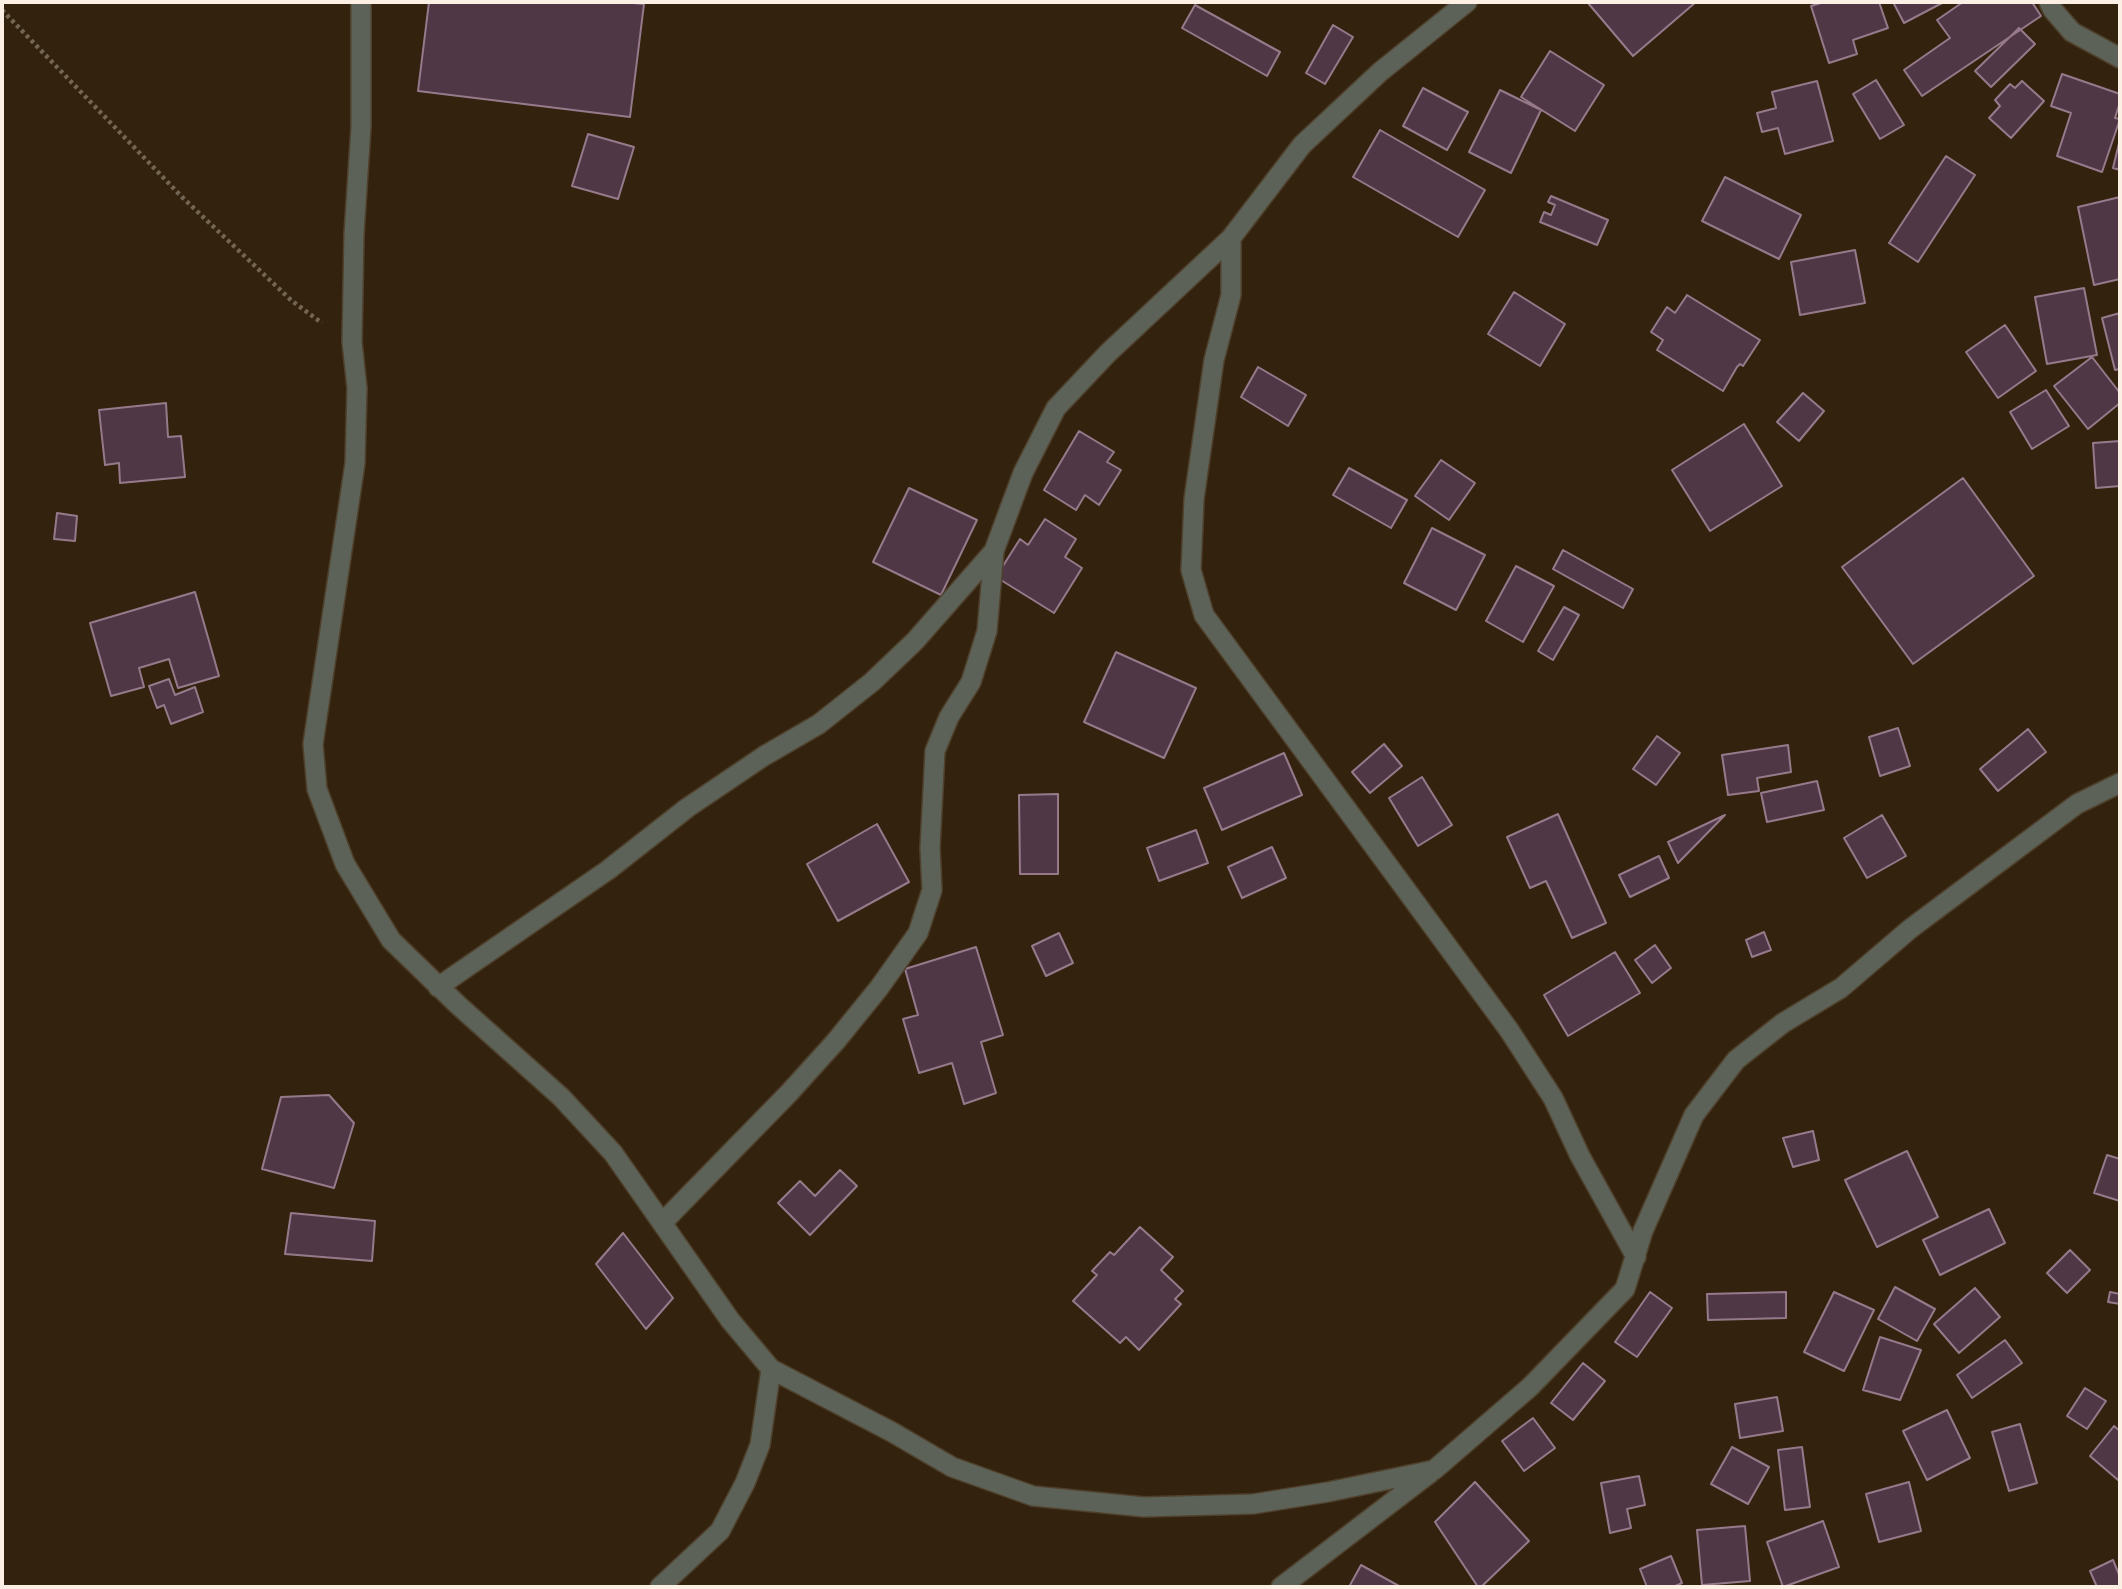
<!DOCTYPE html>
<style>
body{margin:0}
#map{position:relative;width:2122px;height:1589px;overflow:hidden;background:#33230e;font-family:Mulish,sans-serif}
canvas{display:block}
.frame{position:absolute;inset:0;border:4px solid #fbf0e3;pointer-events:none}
</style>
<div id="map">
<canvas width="2122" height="1589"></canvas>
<div class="frame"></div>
</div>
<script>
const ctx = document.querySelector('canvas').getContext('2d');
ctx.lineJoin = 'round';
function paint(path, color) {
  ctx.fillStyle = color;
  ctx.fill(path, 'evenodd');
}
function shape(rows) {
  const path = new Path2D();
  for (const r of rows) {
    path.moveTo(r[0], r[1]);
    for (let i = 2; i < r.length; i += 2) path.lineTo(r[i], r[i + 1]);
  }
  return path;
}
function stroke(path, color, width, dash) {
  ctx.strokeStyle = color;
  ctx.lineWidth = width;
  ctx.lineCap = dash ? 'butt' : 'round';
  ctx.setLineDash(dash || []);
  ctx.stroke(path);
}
const building = shape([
 [429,2,622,2,644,4,630,117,418,91,429,2],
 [1590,2,1696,2,1633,56,1588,3,1590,2],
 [1824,2,1879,2,1888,28,1853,40,1857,54,1829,63,1811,6,1824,2],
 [1893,2,1944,2,1904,23,1893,2],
 [1963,2,2032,2,2041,16,1922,96,1904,70,1950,38,1937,20,1963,2],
 [1195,5,1280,52,1267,76,1182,28,1195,5],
 [1333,25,1353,37,1325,84,1306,73,1333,25],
 [2019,28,2035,44,1991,87,1975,71,2019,28],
 [1550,51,1604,85,1575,131,1521,97,1550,51],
 [2062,74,2120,94,2120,102,2115,118,2120,119,2102,172,2057,156,2071,113,2051,106,2062,74],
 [1876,80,1904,125,1880,139,1853,94,1876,80],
 [1817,81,1833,141,1785,154,1778,128,1762,132,1757,113,1776,108,1772,92,1817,81],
 [2022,81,2044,101,2011,138,1989,118,2000,106,1995,100,2010,84,2015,88,2022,81],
 [1423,88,1468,112,1447,150,1403,126,1423,88],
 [1500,90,1541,110,1511,173,1469,152,1500,90],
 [1380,130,1485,190,1458,237,1353,177,1380,130],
 [588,134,634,147,618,199,572,186,588,134],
 [2120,139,2120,170,2113,168,2120,139],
 [1946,156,1975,175,1918,262,1889,243,1946,156],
 [1725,177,1801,215,1779,259,1702,221,1725,177],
 [1551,196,1608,220,1597,245,1540,222,1544,212,1551,215,1555,205,1548,202,1551,196],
 [2120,197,2120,279,2094,285,2078,207,2120,197],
 [1855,250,1865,303,1800,315,1791,262,1855,250],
 [2084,288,2097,355,2047,364,2035,297,2084,288],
 [1514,292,1565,324,1540,366,1488,334,1514,292],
 [1687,295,1760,340,1743,366,1740,364,1737,367,1723,391,1657,350,1663,340,1651,332,1667,307,1675,313,1687,295],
 [2120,313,2120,369,2115,370,2102,318,2120,313],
 [2005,325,2036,371,1998,398,1966,352,2005,325],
 [2092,357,2120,393,2120,403,2088,429,2054,386,2092,357],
 [1258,367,1306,395,1288,426,1241,397,1258,367],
 [2046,390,2069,426,2032,449,2010,412,2046,390],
 [1803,393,1824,411,1799,441,1777,422,1803,393],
 [166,403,168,437,181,436,185,477,120,483,119,463,105,465,99,410,166,403],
 [1744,424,1782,486,1710,531,1672,470,1744,424],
 [1079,431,1114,452,1107,462,1121,470,1099,505,1085,495,1076,510,1044,490,1079,431],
 [2120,441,2120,486,2096,488,2093,443,2120,441],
 [1441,460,1475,483,1449,520,1415,496,1441,460],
 [1349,468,1407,500,1391,528,1333,495,1349,468],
 [1963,478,2034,576,1913,664,1842,567,1963,478],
 [909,488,977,520,941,595,873,562,909,488],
 [57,513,77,516,75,541,54,539,57,513],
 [1045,519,1076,539,1065,557,1082,568,1054,613,996,577,1020,539,1028,545,1045,519],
 [1432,528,1485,555,1456,610,1404,583,1432,528],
 [1563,550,1633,589,1623,608,1553,569,1563,550],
 [1516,566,1554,586,1523,642,1486,621,1516,566],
 [195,592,219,676,178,688,169,659,139,668,144,687,111,696,90,623,195,592],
 [1564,607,1579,615,1553,660,1538,651,1564,607],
 [1116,652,1196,688,1164,758,1084,722,1116,652],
 [169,679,175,695,195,687,203,712,171,724,164,705,157,708,149,686,169,679],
 [1898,728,1910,766,1880,776,1869,737,1898,728],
 [2028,729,2046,752,1998,791,1980,769,2028,729],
 [1657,736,1680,753,1656,785,1633,769,1657,736],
 [1384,744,1402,766,1370,793,1352,772,1384,744],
 [1788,745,1791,772,1757,778,1759,791,1728,795,1722,755,1788,745],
 [1284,753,1302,795,1222,830,1204,788,1284,753],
 [1422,777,1452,825,1418,846,1389,798,1422,777],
 [1817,781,1824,810,1767,822,1761,793,1817,781],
 [1058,794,1058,874,1020,874,1019,795,1058,794],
 [1558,814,1606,923,1572,938,1546,881,1530,888,1507,837,1558,814],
 [1725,815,1678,863,1668,842,1725,815],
 [1882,815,1906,856,1867,878,1844,838,1882,815],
 [877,824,909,882,838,921,807,864,877,824],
 [1196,830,1208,863,1159,881,1147,848,1196,830],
 [1272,847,1286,878,1242,898,1228,867,1272,847],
 [1659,856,1669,878,1630,897,1619,875,1659,856],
 [1764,932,1771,950,1752,957,1746,940,1764,932],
 [1059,933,1073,963,1046,976,1032,946,1059,933],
 [1655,945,1671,968,1652,983,1635,960,1655,945],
 [976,947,1003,1035,981,1042,996,1093,964,1104,952,1063,919,1073,903,1019,918,1015,905,969,976,947],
 [1615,952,1640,993,1568,1036,1544,995,1615,952],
 [329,1095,354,1123,334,1188,262,1169,281,1097,329,1095],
 [1813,1131,1819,1160,1793,1167,1783,1138,1813,1131],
 [1907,1151,1938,1217,1877,1247,1845,1180,1907,1151],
 [2107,1155,2120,1159,2120,1201,2094,1193,2107,1155],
 [840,1170,857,1186,810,1235,778,1203,800,1181,815,1196,840,1170],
 [1989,1209,2005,1243,1940,1275,1923,1240,1989,1209],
 [291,1213,375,1221,372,1261,285,1254,291,1213],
 [1140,1227,1173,1257,1161,1270,1183,1291,1175,1299,1181,1304,1139,1350,1126,1337,1120,1343,1073,1301,1097,1275,1092,1271,1110,1252,1114,1255,1140,1227],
 [623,1233,673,1298,646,1329,596,1264,623,1233],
 [2070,1250,2090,1270,2067,1293,2047,1273,2070,1250],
 [1895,1287,1935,1309,1917,1341,1878,1319,1895,1287],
 [1975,1288,2000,1317,1959,1353,1934,1324,1975,1288],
 [1650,1292,1672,1308,1637,1357,1615,1342,1650,1292],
 [1786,1292,1786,1318,1708,1320,1707,1294,1786,1292],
 [1834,1292,1874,1310,1844,1371,1804,1352,1834,1292],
 [2110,1292,2120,1294,2120,1304,2108,1302,2110,1292],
 [1880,1337,1921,1350,1900,1400,1863,1390,1880,1337],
 [2005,1340,2022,1363,1972,1398,1957,1375,2005,1340],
 [1583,1363,1605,1381,1573,1420,1551,1403,1583,1363],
 [2085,1388,2106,1401,2087,1429,2067,1416,2085,1388],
 [1777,1397,1783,1431,1740,1438,1735,1404,1777,1397],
 [1947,1410,1970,1458,1927,1480,1903,1431,1947,1410],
 [1533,1418,1555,1448,1524,1471,1502,1441,1533,1418],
 [2020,1424,2037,1483,2009,1491,1992,1432,2020,1424],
 [2114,1426,2120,1431,2120,1477,2118,1480,2090,1456,2114,1426],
 [1732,1447,1769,1467,1748,1504,1711,1484,1732,1447],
 [1802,1447,1810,1507,1785,1510,1778,1450,1802,1447],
 [1639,1476,1645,1505,1627,1509,1631,1528,1610,1533,1601,1483,1639,1476],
 [1475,1482,1529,1541,1481,1587,1478,1587,1435,1522,1475,1482],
 [1909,1482,1921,1531,1879,1542,1866,1494,1909,1482],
 [1823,1521,1839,1567,1783,1587,1767,1542,1823,1521],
 [1745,1526,1750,1581,1702,1585,1697,1530,1745,1526],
 [1671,1556,1682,1583,1673,1587,1647,1587,1640,1569,1671,1556],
 [2113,1560,2120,1577,2120,1587,2097,1587,2090,1571,2113,1560],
 [1361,1565,1399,1586,1398,1587,1349,1587,1361,1565]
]);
paint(building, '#4f3746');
stroke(building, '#967a8b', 2);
const minor = shape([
 [361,2,361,127,354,234,352,342,357,388,355,463,313,744,317,789,345,864,391,940,458,1005,561,1097,613,1153,730,1320,771,1369,760,1445,745,1483,720,1531,660,1587],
 [2049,2,2053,10,2072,32,2120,58],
 [1231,238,1231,295,1214,360,1194,499,1191,570,1204,615,1509,1030,1553,1098,1580,1156,1636,1257],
 [438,987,608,870,687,808,764,756,819,724,872,682,915,641,994,551,1023,473,1056,408,1108,353,1231,238,1302,145,1380,72,1467,2],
 [662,1223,789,1093,836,1041,879,988,918,933,932,890,930,848,935,751,949,717,971,682,987,631,994,551],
 [771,1369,892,1432,952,1467,1033,1496,1144,1507,1253,1504,1328,1492,1434,1470,1530,1387,1625,1289,1643,1231,1694,1115,1736,1060,1783,1023,1841,988,1910,929,2077,804,2120,783],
 [1281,1587,1430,1473]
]);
stroke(minor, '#4f402c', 22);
stroke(shape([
 [2,10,182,197,292,301,322,323]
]), '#746654', 4.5, [3.5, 3.5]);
stroke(minor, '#5c6257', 19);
</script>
